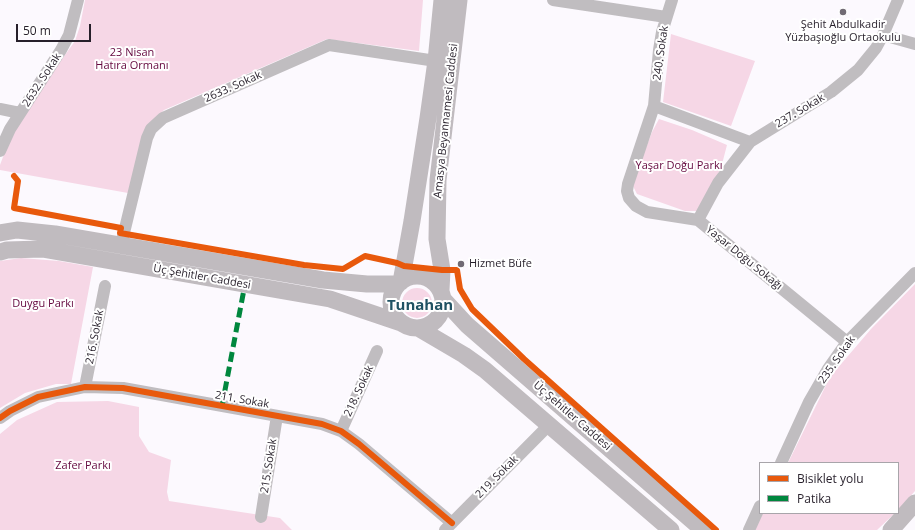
<!DOCTYPE html>
<meta charset="utf-8">
<style>
body{margin:0}
#map{position:relative;width:915px;height:530px;overflow:hidden;background:#fcf9fe;font-family:"Open Sans",sans-serif}
canvas{display:block}
.legend{position:absolute;left:759px;top:462px;width:140px;height:52px;box-sizing:border-box;background:#fff;border:1px solid #a8a5aa;margin:0;padding:5px 7px;list-style:none;font-size:12px;color:#261f2a}
.legend li{display:flex;align-items:center;gap:8px;height:20px}
.legend b{width:20px;border:1px solid #a8a5aa}
.scale{position:absolute;left:16px;top:24px;width:75px;height:18px;box-sizing:border-box;border:2px solid #261f2a;border-top:0;padding-left:5px;font-size:12px;line-height:14px;white-space:nowrap;color:#261f2a;-webkit-text-stroke:3px #fff;paint-order:stroke}
</style>
<div id="map">
<canvas width="915" height="530"></canvas>
<ul class="legend">
<li><b style="height:5px;background:#e8590c"></b>Bisiklet yolu</li>
<li><b style="height:5px;background:#00873e"></b>Patika</li>
</ul>
<div class="scale">50 m</div>
</div>
<script>
const ctx = document.querySelector('canvas').getContext('2d');
ctx.lineJoin = 'round';
function paint(path, color) {
  ctx.fillStyle = color;
  ctx.fill(path, 'evenodd');
}
function shape(rows) {
  const path = new Path2D();
  for (const r of rows) {
    if (r.length === 3) {
      path.moveTo(r[0] + r[2], r[1]);
      path.arc(r[0], r[1], r[2], 0, 2 * Math.PI);
      continue;
    }
    path.moveTo(r[0], r[1]);
    for (let i = 2; i < r.length; i += 2) path.lineTo(r[i], r[i + 1]);
  }
  return path;
}
function stroke(path, color, width, dash) {
  ctx.strokeStyle = color;
  ctx.lineWidth = width;
  ctx.lineCap = dash ? 'butt' : 'round';
  ctx.setLineDash(dash || []);
  ctx.stroke(path);
}
function drawText(font, color, halo, rows, align = 'center') {
  ctx.font = font + ' "Open Sans",sans-serif';
  ctx.lineWidth = 4;
  ctx.setLineDash([]);
  ctx.textBaseline = 'middle';
  ctx.strokeStyle = halo;
  ctx.fillStyle = color;
  for (const [text, x, y, turn = 0] of rows) {
    ctx.save();
    ctx.translate(x, y);
    ctx.rotate((+turn || 0) * Math.PI / 180);
    ctx.textAlign = isNaN(turn) ? turn : align;
    if (halo) ctx.strokeText(text, 0, 0);
    ctx.fillText(text, 0, 0);
    ctx.restore();
  }
}
paint(shape([
 [85,0,423,0,419,51,327,39,164,110,145,130,128,193,0,170,0,165,13,130,37,94,75,41,80,26],
 [671,34,755,61,731,126,663,102],
 [659,119,692,130,727,145,721,168,699,211,685,211,637,194,632,184,652,132],
 [21,258,59,261,93,267,71,384,56,384,25,393,0,408,0,261],
 [915,284,915,491,898,510,898,463,788,463,830,377,871,329],
 [417,303,15],
 [108,401,139,407,139,436,149,452,171,460,167,492,169,501,280,518,292,530,0,530,0,434,17,420,57,402],
 [763,513,895,513,877,530,755,530]
]), '#f6d7e6');
stroke(shape([
 [553,0,666,17],
 [672,0,662,32,659,50,654,106,628,184,627,191,629,198,636,206,647,212,698,220,847,342],
 [883,35,915,44],
 [654,106,750,142],
 [0,109,20,113],
 [0,151,10,129,61,50,69,35,78,0],
 [698,220,718,183,750,142,831,92,858,70,876,48,883,35,898,0],
 [121,245,147,138,151,129,163,118,329,45,436,61],
 [85,387,105,286],
 [0,418,10,411,38,397,85,387,123,388,322,424,341,431,359,444,452,523],
 [341,431,377,351],
 [781,463,809,402,828,369,847,342,915,273],
 [261,517,277,416],
 [445,530,549,425],
 [749,530,760,506]
]), '#c0bdc0', 12);
stroke(shape([
 [0,233,17,230,55,234,323,280,367,284,398,284],
 [0,252,7,250,42,249,330,299,401,323],
 [417,302,26],
 [401,282,412,221,428,118,436,61,442,0],
 [441,290,442,270,437,239,438,180,459,0],
 [443,299,467,325,703,530],
 [418,328,464,355,485,370,671,530],
 [891,530,915,503]
]), '#c0bbbf', 17);
stroke(shape([
 [222,406,245,284]
]), '#00873e', 5, [10, 5]);
stroke(shape([
 [14,176,18,181,14,208,121,228,120,233,304,265,343,269,365,256,397,263,404,266,442,270,457,270,460,289,472,309,524,359,716,530],
 [0,418,10,411,38,397,85,387,123,388,322,424,341,431,359,444,452,523]
]), '#e8590c', 6);
for (const [x, y, r, color] of [
 [843,12,4,"#716b74"],
 [461,264,4,"#716b74"]
]) {
  const dot = new Path2D();
  dot.arc(x, y, r, 0, 2 * Math.PI);
  ctx.fillStyle = color;
  ctx.fill(dot);
  stroke(dot, '#fff', 1.5);
}
drawText('11px', '#261f2a', '#fff', [
 ["Şehit Abdulkadir",843,25],
 ["Yüzbaşıoğlu Ortaokulu",843,38],
 ["Hizmet Büfe",469,264,"left"]
]);
drawText('11px', '#64073e', '#fff', [
 ["23 Nisan",132,53],
 ["Hatıra Ormanı",132,66],
 ["Yaşar Doğu Parkı",679,166],
 ["Duygu Parkı",43,304],
 ["Zafer Parkı",83,466]
]);
drawText('11px', '#261f2a', '#fff', [
 ["240. Sokak",661,53,-82],
 ["2632. Sokak",42,80,-57],
 ["2633. Sokak",233,87,-24],
 ["237. Sokak",800,111,-31],
 ["Amasya Beyannamesi Caddesi",446,121,-84],
 ["Yaşar Doğu Sokağı",744,258,39],
 ["Üç Şehitler Caddesi",202,277,10],
 ["216. Sokak",95,337,-79],
 ["235. Sokak",837,360,-55],
 ["218. Sokak",359,391,-65],
 ["211. Sokak",242,400,10],
 ["Üç Şehitler Caddesi",572,416,41],
 ["215. Sokak",269,466,-81],
 ["219. Sokak",497,477,-45]
]);
drawText('bold 15px', '#205263', '#fff', [
 ["Tunahan",420,306]
]);
</script>
